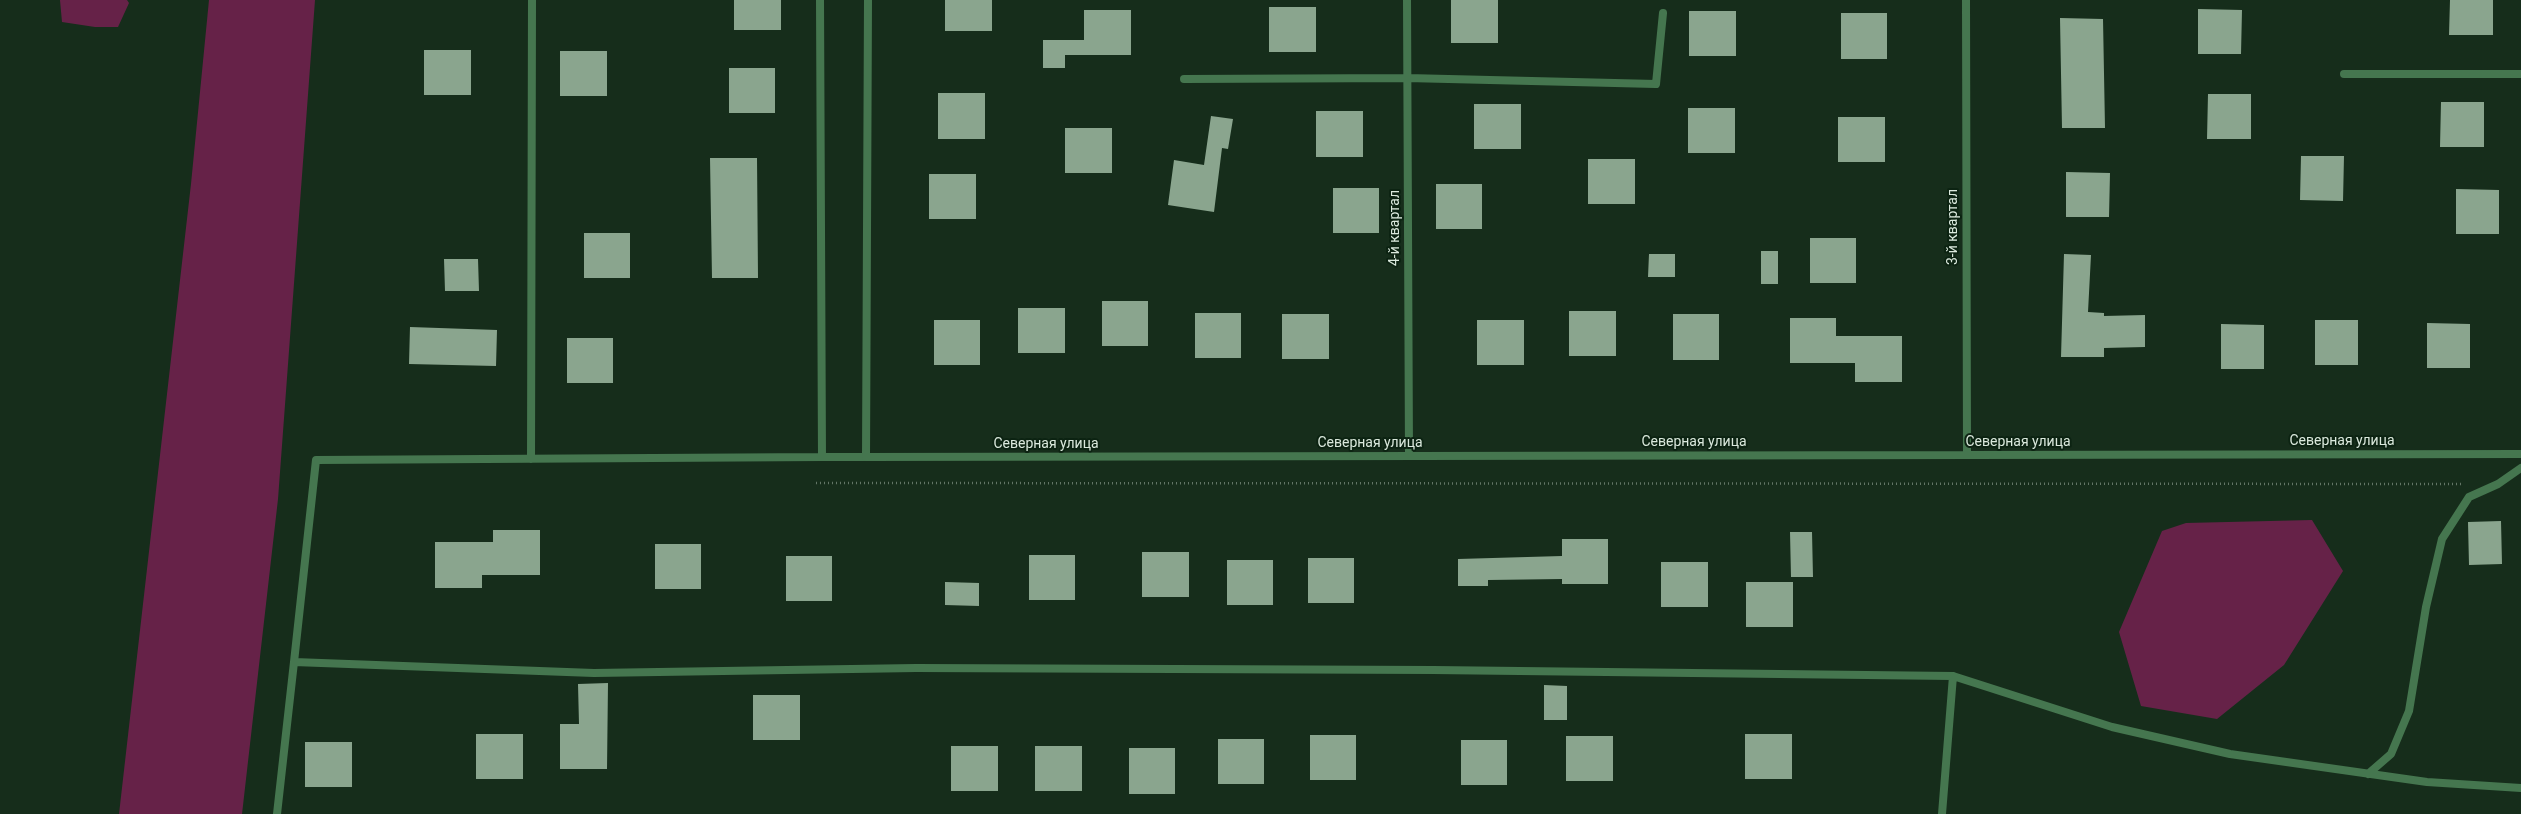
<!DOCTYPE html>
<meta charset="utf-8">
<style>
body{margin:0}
canvas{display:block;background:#162d1b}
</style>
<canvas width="2521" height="814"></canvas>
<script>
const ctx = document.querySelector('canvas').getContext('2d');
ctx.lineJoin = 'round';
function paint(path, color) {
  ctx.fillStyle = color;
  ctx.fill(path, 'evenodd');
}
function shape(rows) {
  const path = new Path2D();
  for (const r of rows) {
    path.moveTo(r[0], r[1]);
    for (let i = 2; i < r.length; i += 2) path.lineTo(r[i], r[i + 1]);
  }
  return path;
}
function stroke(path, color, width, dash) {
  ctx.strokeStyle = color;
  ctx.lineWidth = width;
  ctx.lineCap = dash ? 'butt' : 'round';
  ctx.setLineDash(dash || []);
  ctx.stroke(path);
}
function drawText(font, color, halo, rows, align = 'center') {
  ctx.font = font + ' Roboto,sans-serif';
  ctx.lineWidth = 4;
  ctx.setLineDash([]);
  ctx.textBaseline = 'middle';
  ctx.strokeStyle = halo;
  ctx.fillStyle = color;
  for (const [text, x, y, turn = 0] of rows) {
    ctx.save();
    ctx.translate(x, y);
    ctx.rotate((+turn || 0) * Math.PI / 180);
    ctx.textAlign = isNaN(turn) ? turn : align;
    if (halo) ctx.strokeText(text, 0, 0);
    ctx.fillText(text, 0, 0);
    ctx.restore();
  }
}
paint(shape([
 [60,0,127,0,129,3,118,27,95,27,62,22],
 [209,0,315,0,278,499,242,814,119,814,191,184],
 [2312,520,2343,571,2284,665,2217,719,2141,706,2119,632,2162,531,2186,523]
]), '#662248');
paint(shape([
 [734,0,781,0,781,30,734,30],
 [945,0,992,0,992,31,945,31],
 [1451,0,1498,0,1498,43,1451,43],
 [2450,0,2493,0,2493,35,2449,35],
 [1269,7,1316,7,1316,52,1269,52],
 [2198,9,2242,10,2241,54,2198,54],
 [1084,10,1131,10,1131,55,1065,55,1065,68,1043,68,1043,40,1084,40],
 [1689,11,1736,11,1736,56,1689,56],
 [1841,13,1887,13,1887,59,1841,59],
 [2060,18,2103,19,2105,128,2062,128],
 [424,50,471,50,471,95,424,95],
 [560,51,607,51,607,96,560,96],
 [729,68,775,68,775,113,729,113],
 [938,93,985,93,985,139,938,139],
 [2208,94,2251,94,2251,139,2207,139],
 [2441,102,2484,102,2484,147,2440,147],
 [1474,104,1521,104,1521,149,1474,149],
 [1688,108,1735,108,1735,153,1688,153],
 [1316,111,1363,111,1363,157,1316,157],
 [1211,116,1233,119,1228,149,1222,148,1214,212,1168,205,1174,160,1204,165],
 [1838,117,1885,117,1885,162,1838,162],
 [1065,128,1112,128,1112,173,1065,173],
 [2301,156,2344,156,2343,201,2300,200],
 [710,158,757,158,758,278,712,278],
 [1588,159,1635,159,1635,204,1588,204],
 [2066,172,2110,173,2109,217,2066,217],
 [929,174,976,174,976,219,929,219],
 [1436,184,1482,184,1482,229,1436,229],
 [1333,188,1379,188,1379,233,1333,233],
 [2456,189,2499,190,2499,234,2456,234],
 [584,233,630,233,630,278,584,278],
 [1810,238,1856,238,1856,283,1810,283],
 [1761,251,1778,251,1778,284,1761,284],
 [1649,254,1675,254,1675,277,1648,277],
 [2064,254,2091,255,2088,312,2104,313,2104,316,2145,315,2145,347,2104,348,2104,357,2061,357],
 [444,259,478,259,479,291,445,291],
 [1102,301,1148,301,1148,346,1102,346],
 [1018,308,1065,308,1065,353,1018,353],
 [1569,311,1616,311,1616,356,1569,356],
 [1195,313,1241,313,1241,358,1195,358],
 [1282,314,1329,314,1329,359,1282,359],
 [1673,314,1719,314,1719,360,1673,360],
 [1790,318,1836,318,1836,336,1902,336,1902,382,1855,382,1855,363,1790,363],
 [934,320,980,320,980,365,934,365],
 [1477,320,1524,320,1524,365,1477,365],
 [2315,320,2358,320,2358,365,2315,365],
 [2427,323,2470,324,2470,368,2427,368],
 [2221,324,2264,325,2264,369,2221,369],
 [410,327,497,330,496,366,409,364],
 [567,338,613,338,613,383,567,383],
 [2501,521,2502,564,2469,565,2468,522],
 [493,530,540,530,540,575,482,575,482,588,435,588,435,542,493,542],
 [1790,532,1812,532,1813,577,1791,577],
 [1562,539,1608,539,1608,584,1562,584,1562,579,1488,580,1488,586,1458,586,1458,559,1562,556],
 [655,544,701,544,701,589,655,589],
 [1142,552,1189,552,1189,597,1142,597],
 [1029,555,1075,555,1075,600,1029,600],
 [786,556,832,556,832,601,786,601],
 [1308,558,1354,558,1354,603,1308,603],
 [1227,560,1273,560,1273,605,1227,605],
 [1661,562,1708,562,1708,607,1661,607],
 [945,582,979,583,979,606,945,605],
 [1746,582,1793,582,1793,627,1746,627],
 [608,683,607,769,560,769,560,724,579,724,578,684],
 [1544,685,1567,686,1567,720,1544,720],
 [753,695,800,695,800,740,753,740],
 [476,734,523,734,523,779,476,779],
 [1745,734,1792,734,1792,779,1745,779],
 [1310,735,1356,735,1356,780,1310,780],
 [1566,736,1613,736,1613,781,1566,781],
 [1218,739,1264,739,1264,784,1218,784],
 [1461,740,1507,740,1507,785,1461,785],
 [305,742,352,742,352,787,305,787],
 [951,746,998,746,998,791,951,791],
 [1035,746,1082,746,1082,791,1035,791],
 [1129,748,1175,748,1175,794,1129,794]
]), '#8aa58e');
stroke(shape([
 [816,483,2463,484]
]), '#637667', 2.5, [1, 3]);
stroke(shape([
 [820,0,822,457,316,460,294,662,594,673,916,668,1433,670,1953,676,2112,727,2230,754,2427,782,2521,788],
 [2344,74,2521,74],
 [822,457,866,457],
 [531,459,532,0],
 [2368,774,2391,754,2409,711,2426,607,2442,539,2469,497,2498,484,2521,468],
 [277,814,294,662],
 [1942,814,1953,676]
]), '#45764f', 8);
stroke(shape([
 [868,0,866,457,2521,454],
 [1407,0,1409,456],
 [1966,0,1967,455],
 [1184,79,1407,78,1656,84,1663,13]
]), '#45764f', 8);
drawText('14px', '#dbe9dd', '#0c2312', [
 ["3-й квартал",1953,227,-90],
 ["4-й квартал",1395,228,-90],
 ["Северная улица",2342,441],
 ["Северная улица",1694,442],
 ["Северная улица",2018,442],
 ["Северная улица",1370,443],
 ["Северная улица",1046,444]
]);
</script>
